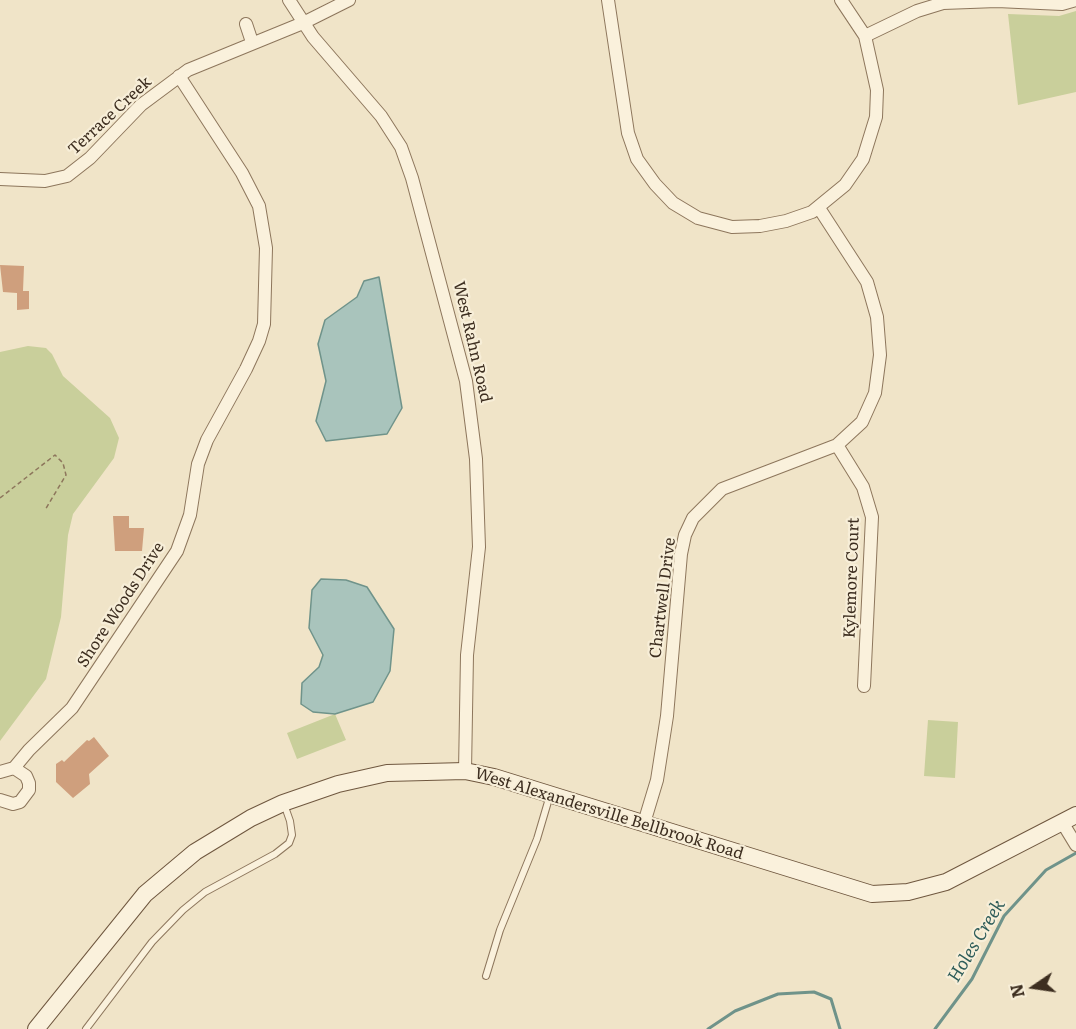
<!DOCTYPE html>
<style>
body{margin:0}
#map{position:relative;width:1076px;height:1029px;overflow:hidden;background:#f0e4c8;font-family:Literata,serif}
canvas{display:block}
.north{position:absolute;left:1004px;top:957px;width:60px;height:60px;-webkit-text-stroke:4px #f7eed8;paint-order:stroke;rotate:257deg;font-size:16px;font-weight:700;line-height:24px;text-align:center;color:#3d2e20}
.north::after{content:'';display:block;margin:auto;width:21px;height:27px;background:#3d2e20;clip-path:polygon(50% 0,100% 100%,50% 72%,0 100%)}
</style>
<div id="map">
<canvas width="1076" height="1029"></canvas>
<div class="north">N</div>
</div>
<script>
const ctx = document.querySelector('canvas').getContext('2d');
ctx.lineJoin = 'round';
function paint(path, color) {
  ctx.fillStyle = color;
  ctx.fill(path, 'evenodd');
}
function shape(rows) {
  const path = new Path2D();
  for (const r of rows) {
    path.moveTo(r[0], r[1]);
    for (let i = 2; i < r.length; i += 2) path.lineTo(r[i], r[i + 1]);
  }
  return path;
}
function stroke(path, color, width, dash) {
  ctx.strokeStyle = color;
  ctx.lineWidth = width;
  ctx.lineCap = dash ? 'butt' : 'round';
  ctx.setLineDash(dash || []);
  ctx.stroke(path);
}
function drawText(font, color, halo, rows, align = 'center') {
  ctx.font = font + ' Literata,serif';
  ctx.lineWidth = 4.5;
  ctx.setLineDash([]);
  ctx.textBaseline = 'middle';
  ctx.strokeStyle = halo;
  ctx.fillStyle = color;
  for (const [text, x, y, turn = 0] of rows) {
    ctx.save();
    ctx.translate(x, y);
    ctx.rotate((+turn || 0) * Math.PI / 180);
    ctx.textAlign = isNaN(turn) ? turn : align;
    if (halo) ctx.strokeText(text, 0, 0);
    ctx.fillText(text, 0, 0);
    ctx.restore();
  }
}
paint(shape([
 [1076,11,1076,92,1018,105,1008,14,1059,16],
 [28,346,46,348,52,354,63,376,110,418,119,438,114,458,73,514,68,535,61,617,46,679,0,741,0,352],
 [335,714,346,740,297,759,287,733],
 [928,720,958,722,955,778,924,776]
]), '#c9cf9b');
const water = shape([
 [379,277,402,408,387,434,326,441,316,421,326,381,318,344,325,320,357,297,364,281,379,277],
 [321,579,346,580,367,587,394,629,390,671,373,702,335,714,313,712,301,704,302,683,319,667,323,655,309,628,312,590,321,579]
]);
paint(water, '#a9c4bc');
stroke(water, '#6f938a', 1.5);
stroke(shape([
 [708,1029,735,1011,778,994,814,992,831,999,840,1029],
 [935,1029,972,979,1004,916,1046,870,1076,853]
]), '#6f938a', 3);
paint(shape([
 [0,265,24,266,23,291,29,291,29,309,17,310,17,293,3,292],
 [113,516,129,516,129,528,144,528,142,551,115,551],
 [94,737,109,756,89,774,90,784,73,798,56,782,56,764,62,760,64,762,87,740,89,741]
]), '#cf9f7d');
const service = shape([
 [486,976,500,930,537,839,550,795],
 [86,1029,152,942,183,910,205,892,275,854,289,843,292,835,290,821,284,804]
]);
const minor = shape([
 [289,0,313,37,381,116,401,147,412,178,466,381,476,459,479,547,467,655,465,771],
 [608,0,628,133,637,159,655,184,673,203,698,218,732,227,760,226,786,221,812,212,845,185,863,159,876,117,877,90,865,36,841,0],
 [246,24,252,42],
 [865,36,917,11,943,3,997,1,1062,4,1076,0],
 [0,179,45,181,67,176,90,158,141,105,188,70,303,23,349,0],
 [837,445,863,487,872,517,864,686],
 [14,768,29,750,72,708,177,551,190,515,198,464,207,440,246,369,259,341,264,324,266,248,259,206,242,173,179,76],
 [0,772,14,768,26,776,29,783,29,790,20,802,13,804,0,800],
 [1062,822,1076,845],
 [644,823,657,780,667,716,681,554,685,535,693,518,722,489,837,445,862,422,875,393,880,355,877,317,867,282,819,208]
]);
const secondary = shape([
 [36,1029,145,894,195,852,251,818,283,803,338,784,387,773,465,771,494,777,872,894,908,892,946,882,1076,815]
]);
stroke(service, '#8d765c', 8);
stroke(minor, '#8d765c', 14);
stroke(secondary, '#6f573f', 18);
stroke(shape([
 [0,498,55,455,63,463,66,475,45,510]
]), '#8d765c', 1.5, [4.5, 3]);
stroke(service, '#faf1dc', 6);
stroke(minor, '#faf1dc', 12);
stroke(secondary, '#faf1dc', 16);
drawText('16px', '#3d2e20', '#f7eed8', [
 ["Terrace Creek",110,116,-43],
 ["West Rahn Road",472,342,77],
 ["Kylemore Court",852,578,-88],
 ["Chartwell Drive",663,598,-83],
 ["Shore Woods Drive",121,605,-57],
 ["West Alexandersville Bellbrook Road",609,814,17]
]);
drawText('italic 18px', '#2f5d5a', '#f7eed8', [
 ["Holes Creek",977,941,-59]
]);
</script>
